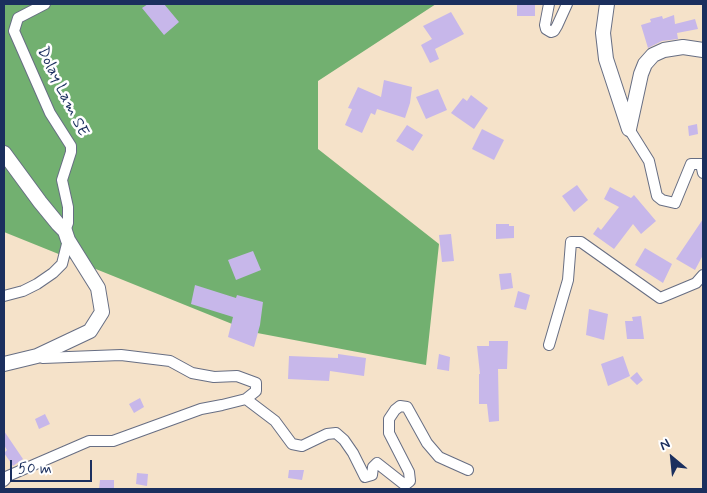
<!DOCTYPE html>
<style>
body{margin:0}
#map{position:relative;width:707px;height:493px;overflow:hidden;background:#f5e2c9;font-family:Mynerve,sans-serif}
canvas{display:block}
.frame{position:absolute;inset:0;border:5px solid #1b2f5e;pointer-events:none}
.north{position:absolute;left:647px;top:433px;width:50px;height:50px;-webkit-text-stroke:4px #fff;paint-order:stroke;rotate:332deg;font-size:14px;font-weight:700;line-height:20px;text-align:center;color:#1b2f5e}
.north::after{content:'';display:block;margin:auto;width:18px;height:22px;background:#1b2f5e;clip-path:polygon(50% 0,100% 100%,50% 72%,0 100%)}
.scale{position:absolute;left:10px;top:460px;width:82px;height:22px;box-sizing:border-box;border:2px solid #1b2f5e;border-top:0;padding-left:6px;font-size:15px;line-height:18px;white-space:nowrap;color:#1b2f5e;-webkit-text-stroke:4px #fff;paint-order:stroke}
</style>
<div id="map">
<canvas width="707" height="493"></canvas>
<div class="frame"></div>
<div class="north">N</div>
<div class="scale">50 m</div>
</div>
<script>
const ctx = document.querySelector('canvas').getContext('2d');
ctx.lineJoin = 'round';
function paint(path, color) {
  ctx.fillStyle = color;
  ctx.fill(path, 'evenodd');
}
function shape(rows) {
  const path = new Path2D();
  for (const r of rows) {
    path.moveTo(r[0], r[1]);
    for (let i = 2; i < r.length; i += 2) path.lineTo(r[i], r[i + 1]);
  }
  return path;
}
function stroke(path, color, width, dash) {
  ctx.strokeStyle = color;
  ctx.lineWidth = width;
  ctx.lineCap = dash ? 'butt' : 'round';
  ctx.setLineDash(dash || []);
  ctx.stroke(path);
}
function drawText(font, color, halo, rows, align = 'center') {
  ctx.font = font + ' Mynerve,sans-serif';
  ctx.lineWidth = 5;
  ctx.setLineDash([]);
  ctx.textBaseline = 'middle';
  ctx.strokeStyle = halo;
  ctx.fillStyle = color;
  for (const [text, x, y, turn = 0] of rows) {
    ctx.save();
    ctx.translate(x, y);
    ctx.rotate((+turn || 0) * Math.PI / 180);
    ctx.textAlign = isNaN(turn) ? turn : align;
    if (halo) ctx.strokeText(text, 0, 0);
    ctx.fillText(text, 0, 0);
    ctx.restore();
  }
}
paint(shape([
 [4,4,436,4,318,81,318,149,439,244,426,365,252,332,4,232]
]), '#72b070');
paint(shape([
 [148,4,164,4,179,22,164,35,142,8],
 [517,4,535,4,535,16,517,16],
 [451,12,464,34,435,49,439,59,430,63,421,45,432,39,423,26],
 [674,15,675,24,695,19,698,29,677,33,678,39,662,41,648,48,641,25,651,22,650,19,662,16,663,19],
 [384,80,412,87,410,103,405,118,377,109,375,115,371,113,362,133,345,125,352,109,348,108,358,87,381,97],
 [438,89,447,110,426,119,416,97],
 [471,95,488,108,474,129,451,113,463,98,467,101],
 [697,124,698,134,689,136,688,126],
 [407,125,423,135,413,151,396,141],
 [482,129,504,140,494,160,472,149],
 [577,185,588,200,574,212,562,196],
 [610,187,631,198,634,195,656,221,641,234,633,224,614,249,593,234,598,227,601,230,619,207,604,199],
 [703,219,703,255,695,270,676,259],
 [496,224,509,224,509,226,514,226,514,238,496,239],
 [451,234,454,261,442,262,439,235],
 [645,248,672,264,663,283,635,265],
 [253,251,261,270,236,280,228,260],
 [511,273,513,288,501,290,499,274],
 [195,285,236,298,237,295,263,302,260,325,254,347,228,337,233,317,191,304],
 [518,291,530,295,526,310,514,307],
 [589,309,608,314,604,340,586,335],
 [641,316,644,339,627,339,625,321,633,321,632,317],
 [489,341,508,341,507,369,498,369,499,421,489,422,487,404,479,404,479,374,480,374,477,346,489,346],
 [338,354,366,358,364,376,330,371,329,381,288,379,289,356,338,358],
 [439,354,450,357,449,371,437,369],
 [623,356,630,376,608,386,601,364],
 [637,372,643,380,637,385,630,378],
 [140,398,144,407,134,413,129,404],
 [45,414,50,424,39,429,35,419],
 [4,431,23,459,13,466,4,453,7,450,4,445],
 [289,470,304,470,302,480,288,478],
 [137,473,148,474,147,486,136,484],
 [100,480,114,480,114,489,99,489]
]), '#c7b7ea');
const street = shape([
 [45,4,18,18,14,31,50,113,71,146,71,152,62,180,68,207,68,223,65,231],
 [549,4,545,25,546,29,551,32,554,31,557,26,567,4],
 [629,129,649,161,657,196,662,200,675,203,691,164,701,164,703,173],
 [4,296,23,291,37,284,53,273,62,264,68,240],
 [549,345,568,280,571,242,581,242,660,298,696,283,703,275],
 [246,399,275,421,292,444,302,446,327,434,336,433,344,440,353,453,365,477,372,475,373,467,377,463,405,485,410,481,409,472,389,433,389,419,395,410,400,406,407,407,427,443,439,457,468,470],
 [4,481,8,476,89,441,113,441,201,409,222,405,246,399,256,391,256,383,237,376,214,377,192,373,170,361,121,355,43,358,37,356]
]);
const secondary = shape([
 [607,4,603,33,606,59,629,129,641,74,645,64,653,55,664,50,683,47,703,50],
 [4,153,40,202,58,224,65,231,68,240,98,288,102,312,90,331,37,356,4,364]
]);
stroke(street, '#676e83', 12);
stroke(secondary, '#676e83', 16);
stroke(street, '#fff', 10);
stroke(secondary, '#fff', 14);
drawText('16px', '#1b2f5e', '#fff', [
 ["Dolay Lam SE",62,92,64]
]);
</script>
